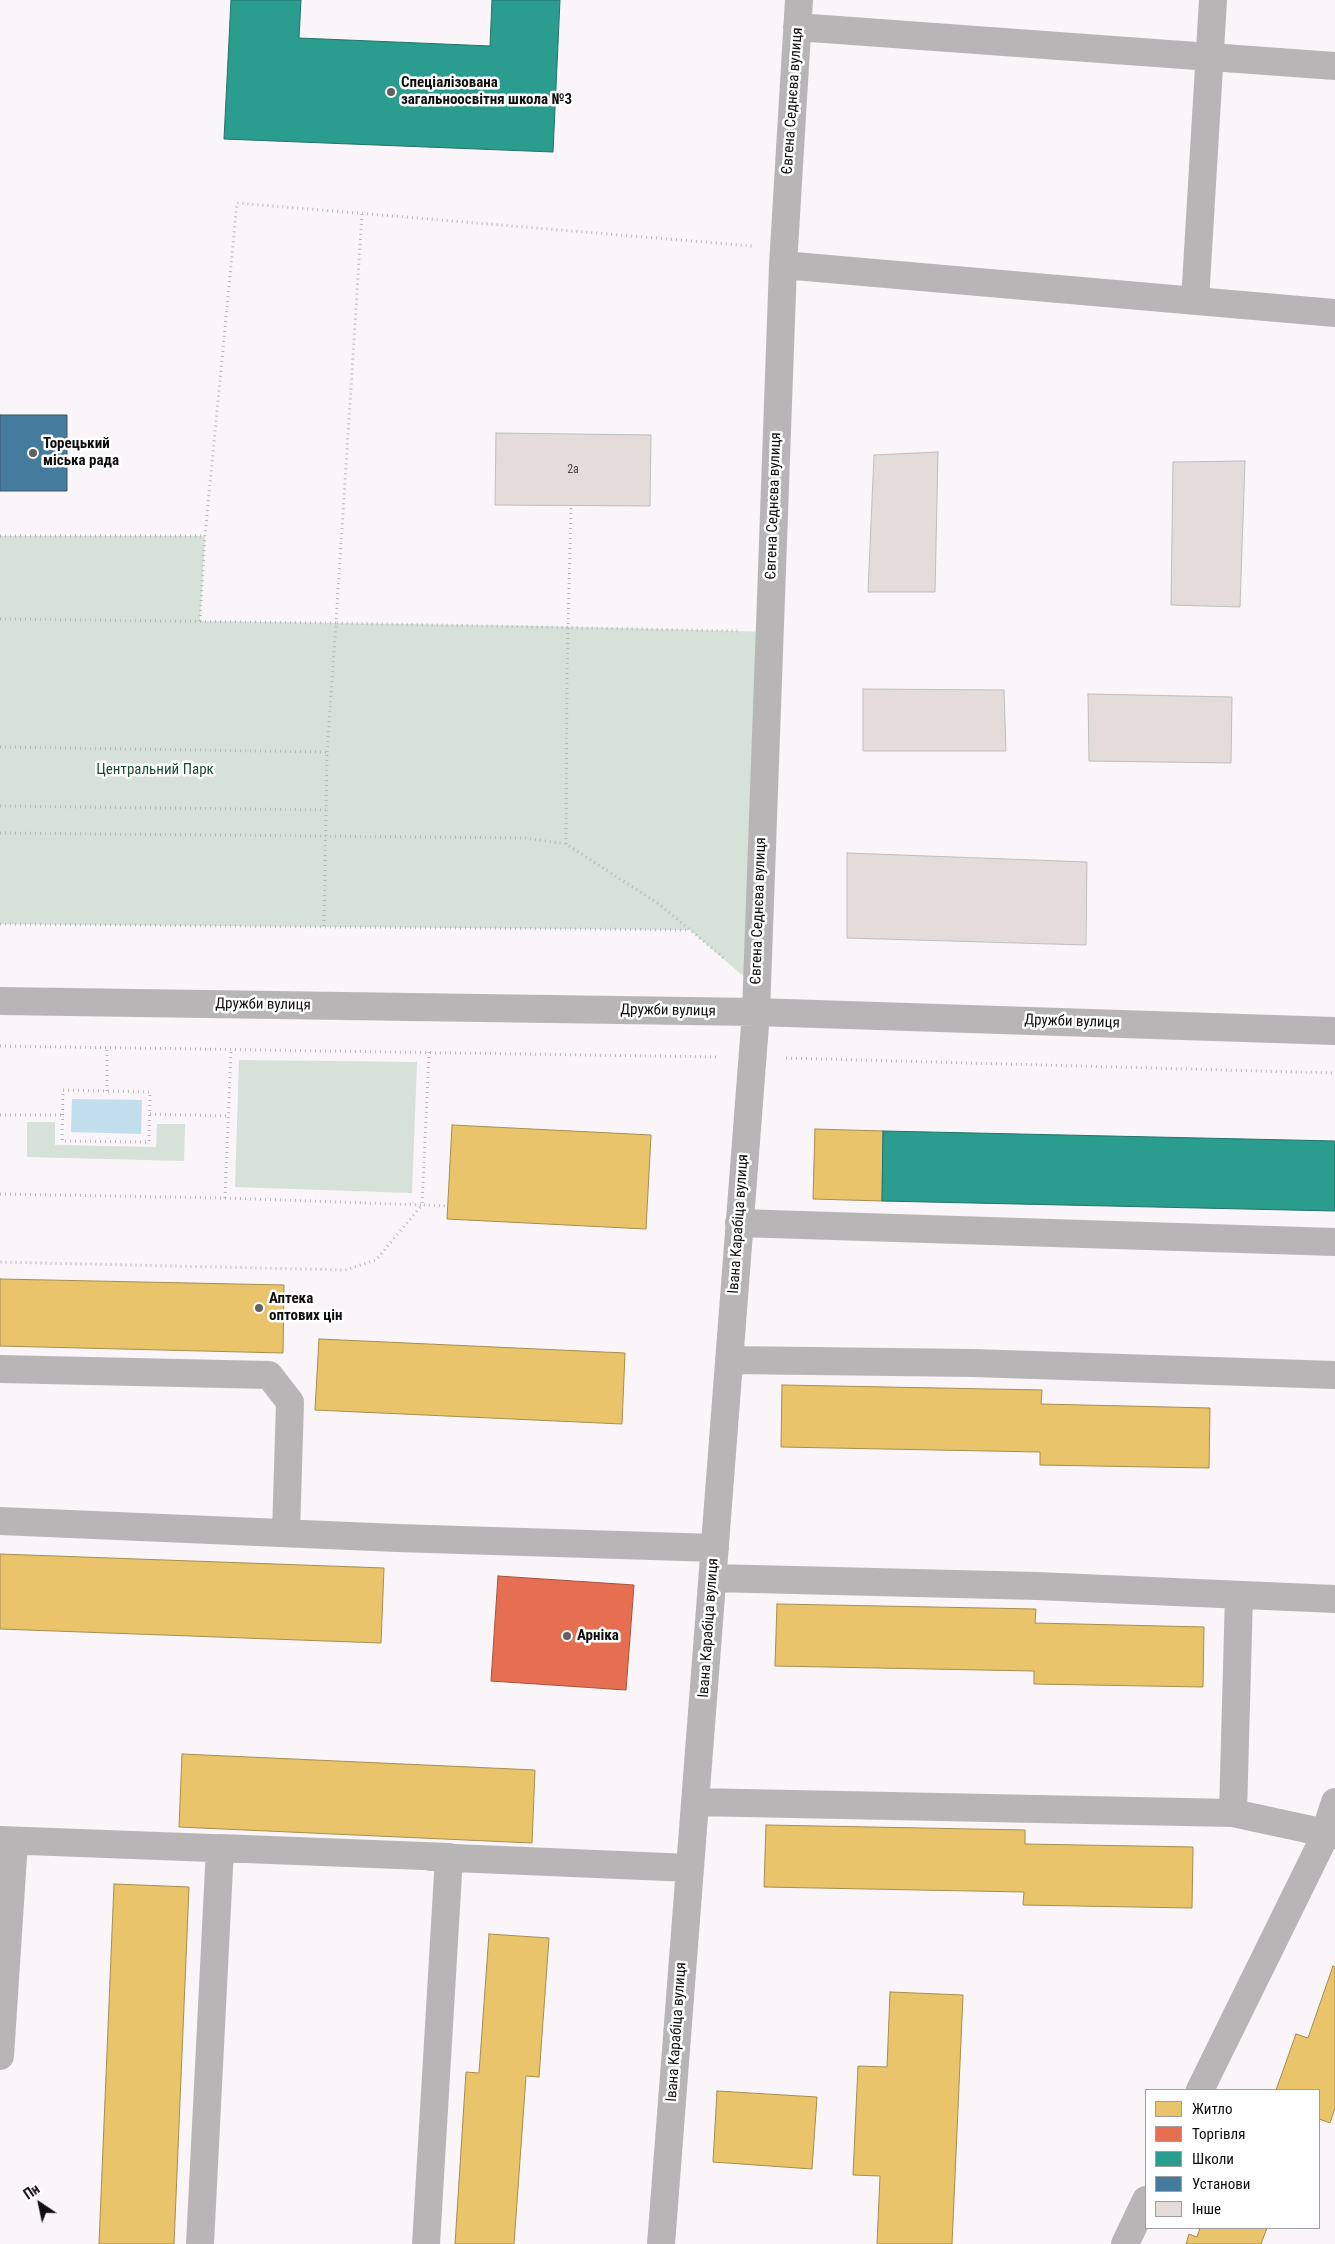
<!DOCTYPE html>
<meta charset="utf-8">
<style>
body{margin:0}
#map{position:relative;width:1335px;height:2244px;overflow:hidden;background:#f9f5f9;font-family:"Roboto Condensed",sans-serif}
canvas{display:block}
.legend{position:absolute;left:1145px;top:2089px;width:175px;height:140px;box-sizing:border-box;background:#fff;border:1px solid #9f9f9f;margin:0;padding:6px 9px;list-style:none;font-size:15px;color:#0f0e0f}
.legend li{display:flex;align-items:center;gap:10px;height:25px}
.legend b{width:25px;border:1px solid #9f9f9f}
.north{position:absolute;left:15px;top:2179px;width:50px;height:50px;-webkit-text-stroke:4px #fff;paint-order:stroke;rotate:326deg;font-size:14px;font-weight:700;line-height:20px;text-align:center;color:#0f0e0f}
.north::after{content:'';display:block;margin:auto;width:18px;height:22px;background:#0f0e0f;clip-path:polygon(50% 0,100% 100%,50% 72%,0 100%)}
</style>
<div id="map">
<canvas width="1335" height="2244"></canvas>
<ul class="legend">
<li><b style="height:14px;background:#e9c46a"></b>Житло</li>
<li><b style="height:14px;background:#e76f51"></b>Торгівля</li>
<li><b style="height:14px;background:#2a9d8f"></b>Школи</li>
<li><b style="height:14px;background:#457b9d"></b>Установи</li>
<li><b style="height:14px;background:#e5dbdb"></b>Інше</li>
</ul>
<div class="north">Пн</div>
</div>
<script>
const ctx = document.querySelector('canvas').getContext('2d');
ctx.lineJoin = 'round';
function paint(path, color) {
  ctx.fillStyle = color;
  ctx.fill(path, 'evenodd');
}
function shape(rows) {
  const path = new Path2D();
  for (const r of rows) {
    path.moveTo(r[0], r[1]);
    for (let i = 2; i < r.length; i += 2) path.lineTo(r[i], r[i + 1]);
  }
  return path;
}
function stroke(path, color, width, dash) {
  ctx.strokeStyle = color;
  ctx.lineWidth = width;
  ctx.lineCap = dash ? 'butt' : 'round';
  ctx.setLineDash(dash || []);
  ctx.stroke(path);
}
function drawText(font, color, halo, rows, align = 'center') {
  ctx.font = font + ' "Roboto Condensed",sans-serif';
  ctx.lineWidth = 5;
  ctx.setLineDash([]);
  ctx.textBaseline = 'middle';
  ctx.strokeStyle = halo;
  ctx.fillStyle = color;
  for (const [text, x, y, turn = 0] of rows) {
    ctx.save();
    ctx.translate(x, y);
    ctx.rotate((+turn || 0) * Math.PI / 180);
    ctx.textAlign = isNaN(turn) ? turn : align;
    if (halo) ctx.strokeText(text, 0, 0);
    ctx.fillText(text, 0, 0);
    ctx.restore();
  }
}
paint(shape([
 [0,536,205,536,200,621,540,626,769,632,756,987,690,930,0,924],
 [239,1060,417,1062,412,1193,235,1187],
 [27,1122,55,1122,55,1145,156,1147,157,1124,185,1124,184,1161,27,1157]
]), '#d5e1d9');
paint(shape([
 [72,1099,142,1100,141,1134,71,1132]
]), '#c2deec');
const homes = shape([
 [452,1125,651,1135,646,1229,447,1219,452,1125],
 [815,1129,883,1131,882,1201,813,1199,815,1129],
 [0,1279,284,1285,283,1353,0,1346,0,1279],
 [319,1339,625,1353,622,1424,315,1410,319,1339],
 [782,1385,1042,1390,1041,1404,1210,1408,1209,1468,1040,1465,1040,1452,781,1447,782,1385],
 [0,1554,384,1568,381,1643,0,1629,0,1554],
 [777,1604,1036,1609,1035,1623,1204,1627,1203,1687,1034,1684,1034,1671,775,1666,777,1604],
 [182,1754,535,1770,532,1843,179,1827,182,1754],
 [766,1825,1025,1830,1025,1844,1193,1847,1192,1908,1023,1905,1024,1892,764,1887,766,1825],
 [114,1884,189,1887,174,2244,99,2244,114,1884],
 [489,1934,549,1938,539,2077,526,2076,514,2244,455,2244,466,2072,479,2073,489,1934],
 [1333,1966,1335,1967,1335,2108,1330,2123,1319,2119,1319,2121,1319,2090,1276,2090,1296,2034,1308,2038,1333,1966],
 [890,1992,963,1995,952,2244,877,2244,880,2176,853,2175,858,2066,887,2067,890,1992],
 [717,2091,817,2097,812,2169,713,2162,717,2091],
 [1200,2228,1267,2228,1261,2244,1186,2244,1189,2234,1197,2237,1200,2228]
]);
paint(homes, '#e9c46a');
stroke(homes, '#a88d4f', 1);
const shops = shape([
 [498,1576,634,1585,626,1690,491,1681,498,1576]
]);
paint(shops, '#e76f51');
stroke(shops, '#a6523d', 1);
const schools = shape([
 [231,0,301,0,299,38,490,46,492,0,560,0,553,152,224,139,231,0],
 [883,1131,1335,1141,1335,1211,882,1201,883,1131]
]);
paint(schools, '#2a9d8f');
stroke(schools, '#227269', 1);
const public = shape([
 [0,415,67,415,67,491,0,491,0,415]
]);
paint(public, '#457b9d');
stroke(public, '#355a72', 1);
const building = shape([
 [496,433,651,435,650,506,495,505,496,433],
 [938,452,935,592,868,592,874,455,938,452],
 [1245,461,1240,607,1171,605,1173,462,1245,461],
 [863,689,1004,690,1006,751,863,751,863,689],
 [1088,694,1232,697,1231,763,1089,761,1088,694],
 [847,853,1087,862,1086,945,847,938,847,853]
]);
paint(building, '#e5dbdb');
stroke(building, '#c0bdbe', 1);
stroke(shape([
 [0,536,205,536,237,203,752,246],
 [0,619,336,623,362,214],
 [200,621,205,536],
 [0,747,327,752,324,927],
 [327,752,336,623,738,631],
 [0,806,327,810],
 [0,833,525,838,566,844,659,904,726,960],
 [566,844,567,670,571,506],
 [0,924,689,930],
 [0,1046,719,1057],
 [429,1052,422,1205,448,1206],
 [786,1058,1335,1073],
 [63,1090,150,1092,149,1142,62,1141,63,1090],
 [107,1091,107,1047],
 [150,1114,228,1116],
 [0,1115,63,1115],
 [0,1194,225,1198,422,1205,376,1260,345,1270,0,1262],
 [225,1198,231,1050]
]), '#b9b7b8', 3, [1, 4]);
stroke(shape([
 [797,27,1335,66],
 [783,265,1335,313],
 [1195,301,1213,0],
 [0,1001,756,1012,1335,1031],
 [739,1223,1335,1242],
 [729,1360,973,1363,1335,1375],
 [0,1369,269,1375,290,1402,286,1533],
 [0,1521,397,1538,715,1548],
 [713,1578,1037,1586,1335,1599],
 [695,1802,1233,1813,1335,1835],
 [1233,1813,1239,1595],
 [0,1840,238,1849],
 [431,1857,690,1868],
 [0,2056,14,1841],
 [1200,2090,1322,1842,1335,1802],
 [200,2244,220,1848,449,1857,426,2244],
 [661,2244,756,1012,783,265,799,0],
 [1125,2244,1146,2200]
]), '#b8b5b7', 28);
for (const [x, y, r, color] of [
 [391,92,5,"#615f61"],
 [33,453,5,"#615f61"],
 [259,1308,5,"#615f61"],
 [567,1636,5,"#615f61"]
]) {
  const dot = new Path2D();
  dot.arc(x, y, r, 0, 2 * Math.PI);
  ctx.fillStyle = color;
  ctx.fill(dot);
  stroke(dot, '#fff', 2);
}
drawText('12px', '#474444', null, [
 ["2а",573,470]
]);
drawText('bold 15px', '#0f0e0f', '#fff', [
 ["Спеціалізована",401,83],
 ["загальноосвітня школа №3",401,100],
 ["Торецький",43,444],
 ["міська рада",43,461],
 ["Аптека",269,1299],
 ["оптових цін",269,1316],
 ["Арніка",577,1636]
], 'left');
drawText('15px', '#0f0e0f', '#fff', [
 ["Євгена Седнєва вулиця",793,101,-86],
 ["Євгена Седнєва вулиця",774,506,-88],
 ["Євгена Седнєва вулиця",759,911,-88],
 ["Дружби вулиця",263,1005,1],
 ["Дружби вулиця",668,1011,1],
 ["Дружби вулиця",1072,1022,2],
 ["Івана Карабіца вулиця",739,1224,-86],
 ["Івана Карабіца вулиця",709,1628,-86],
 ["Івана Карабіца вулиця",677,2032,-86]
]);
drawText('15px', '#194f2d', '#fff', [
 ["Центральний Парк",155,770]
]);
</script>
